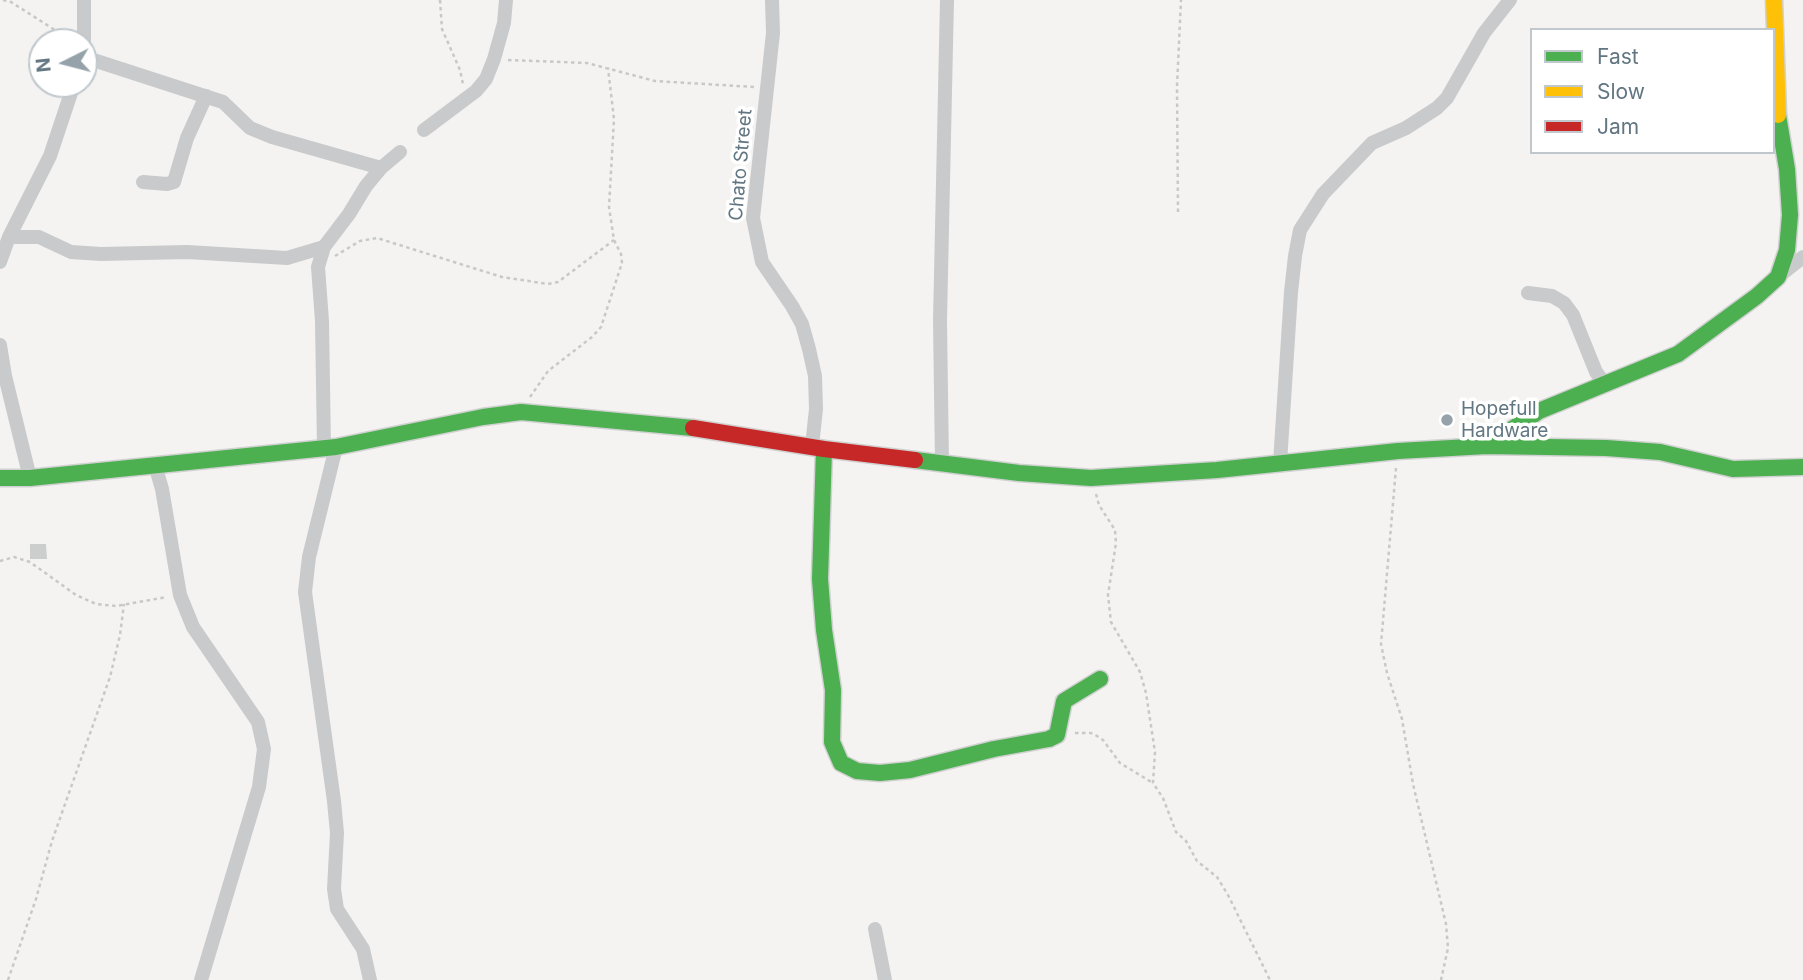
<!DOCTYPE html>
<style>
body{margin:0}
#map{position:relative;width:1803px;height:980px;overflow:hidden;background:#f4f3f1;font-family:Inter,sans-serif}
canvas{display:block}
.legend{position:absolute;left:1530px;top:28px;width:245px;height:126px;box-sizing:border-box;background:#fff;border:2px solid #c0c8cd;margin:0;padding:9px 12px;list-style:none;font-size:21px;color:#627682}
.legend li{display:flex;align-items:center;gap:14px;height:35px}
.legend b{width:35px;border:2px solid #c0c8cd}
.north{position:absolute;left:28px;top:28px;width:70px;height:70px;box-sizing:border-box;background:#fff;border:2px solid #c0c8cd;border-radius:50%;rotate:264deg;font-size:19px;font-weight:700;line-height:28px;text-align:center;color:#627682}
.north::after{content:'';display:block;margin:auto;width:24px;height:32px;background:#95a2a9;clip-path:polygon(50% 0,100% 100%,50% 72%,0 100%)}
</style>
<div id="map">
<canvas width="1803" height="980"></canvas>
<ul class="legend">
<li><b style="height:9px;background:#4caf50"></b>Fast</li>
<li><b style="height:9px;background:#ffc107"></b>Slow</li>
<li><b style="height:9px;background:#c62828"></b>Jam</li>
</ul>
<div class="north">N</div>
</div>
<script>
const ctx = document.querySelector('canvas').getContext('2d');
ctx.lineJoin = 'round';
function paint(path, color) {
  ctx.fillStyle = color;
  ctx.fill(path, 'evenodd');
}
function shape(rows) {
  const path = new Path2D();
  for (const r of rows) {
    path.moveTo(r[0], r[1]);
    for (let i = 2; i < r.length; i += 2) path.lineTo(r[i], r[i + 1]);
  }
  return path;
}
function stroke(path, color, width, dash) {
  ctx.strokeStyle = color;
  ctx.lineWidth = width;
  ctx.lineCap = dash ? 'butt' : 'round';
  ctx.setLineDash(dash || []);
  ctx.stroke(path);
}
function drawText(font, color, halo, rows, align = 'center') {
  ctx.font = font + ' Inter,sans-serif';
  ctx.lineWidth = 7;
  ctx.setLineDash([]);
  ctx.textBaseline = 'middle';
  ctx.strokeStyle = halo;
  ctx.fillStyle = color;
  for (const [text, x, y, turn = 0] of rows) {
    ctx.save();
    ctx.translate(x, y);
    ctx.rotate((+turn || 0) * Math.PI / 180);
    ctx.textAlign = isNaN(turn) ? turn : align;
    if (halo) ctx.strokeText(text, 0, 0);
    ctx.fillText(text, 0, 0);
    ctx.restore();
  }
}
paint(shape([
 [30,544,46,544,47,559,30,559]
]), '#cccdcd');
const fast = shape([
 [1487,446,1539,411,1678,354,1757,296,1778,277,1787,250,1790,215,1787,169,1778,115],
 [824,449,820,579,824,630,833,690,832,742,841,763,857,771,880,773,910,770,994,749,1049,739,1057,735,1064,701,1100,679],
 [915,460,1019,473,1091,478,1217,470,1398,451,1487,446,1606,448,1660,452,1733,469,1803,467],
 [0,478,30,478,336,447,483,417,521,412,693,428]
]);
const slow = shape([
 [1774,0,1778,115]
]);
const jam = shape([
 [693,428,824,449,915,460]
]);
stroke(fast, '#d0d1d1', 19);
stroke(slow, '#d0d1d1', 19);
stroke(jam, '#d0d1d1', 19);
stroke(shape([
 [3,0,11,2,69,39],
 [440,0,442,29,460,70,463,84],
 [508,60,587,63,655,81,754,87],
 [1178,212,1177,86,1181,0],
 [335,256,360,241,377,238,502,277,548,284,558,282,614,240],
 [530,397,548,371,592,337,601,327,622,263,621,254,614,240,609,207,614,119,608,68],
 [1396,468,1381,644,1387,673,1402,719,1413,784,1446,924,1448,948,1441,980],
 [1096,494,1099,505,1115,530,1116,543,1108,595,1111,622,1140,672,1146,693,1155,752,1153,783,1163,798,1176,832,1186,841,1197,861,1217,877,1228,895,1270,980],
 [0,561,14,557,30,562,76,595,96,604,116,606,167,597],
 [1075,733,1091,733,1097,736,1103,740,1120,763,1153,783],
 [8,980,36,899,52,841,110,677,120,635,124,604]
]), '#c7c8c8', 2.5, [3.5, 3.5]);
stroke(shape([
 [772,0,773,33,753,218,762,262,792,306,802,324,809,349,815,376,816,409,812,446],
 [84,42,84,0],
 [84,57,223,102,250,128,272,137,381,168],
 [424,130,476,91,486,79,494,59,504,23,506,0],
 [143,182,167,184,174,182,187,138,206,96],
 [9,237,39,237,71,252,101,254,187,252,287,258,324,247],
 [0,262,9,237,50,156,74,84],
 [1779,276,1803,257],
 [1528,293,1552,296,1564,303,1573,315,1596,372,1605,384],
 [0,345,5,376,30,478],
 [336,447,309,557,305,592,334,801,337,833,334,889,337,909,363,949,370,980],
 [324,448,322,321,318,267,324,247,349,214,366,186,381,168,400,152],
 [1280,463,1291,292,1295,256,1300,230,1323,194,1372,143,1406,128,1437,108,1447,98,1484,33,1510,0],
 [942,464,940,320,947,0],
 [155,465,162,489,180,595,193,627,258,722,264,749,259,787,201,980],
 [875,929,885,980]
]), '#c9cacb', 14);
stroke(fast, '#4caf50', 16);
stroke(slow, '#ffc107', 16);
stroke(jam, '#c62828', 16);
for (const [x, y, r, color] of [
 [1447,420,7,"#95a2a9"]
]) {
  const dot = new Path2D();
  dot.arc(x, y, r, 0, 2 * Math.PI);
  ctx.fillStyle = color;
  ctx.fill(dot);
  stroke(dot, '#fff', 2.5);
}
drawText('19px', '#627682', '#fff', [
 ["Chato Street",741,165,-85]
]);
drawText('19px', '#627682', '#fff', [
 ["Hopefull",1461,409],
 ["Hardware",1461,431]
], 'left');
</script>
